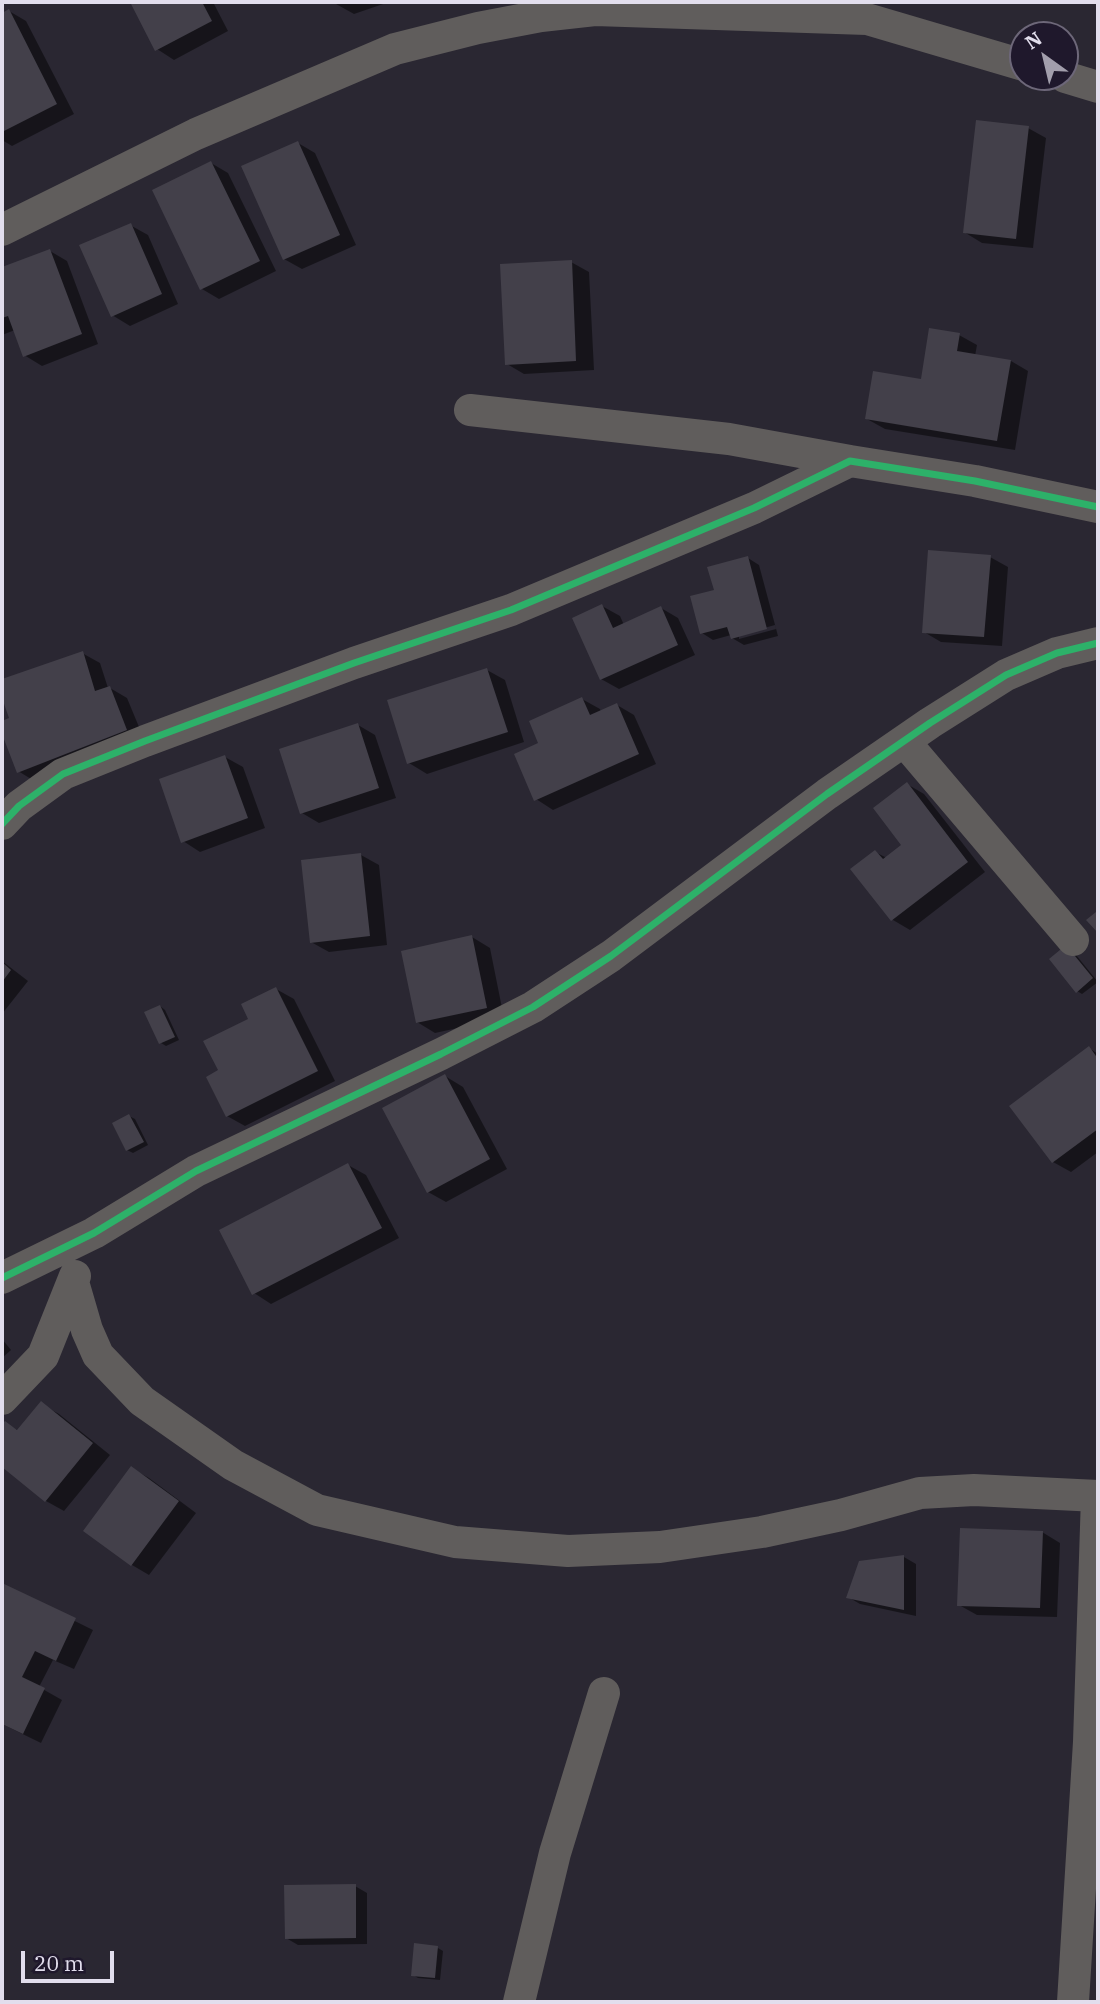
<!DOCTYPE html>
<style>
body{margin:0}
#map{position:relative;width:1100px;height:2004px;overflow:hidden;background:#2a2732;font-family:"IBM Plex Serif",serif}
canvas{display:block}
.frame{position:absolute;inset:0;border:4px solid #e2deed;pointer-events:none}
.north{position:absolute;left:1009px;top:21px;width:70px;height:70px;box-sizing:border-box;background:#1f182c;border:2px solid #6d6779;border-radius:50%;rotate:326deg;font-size:19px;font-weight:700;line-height:28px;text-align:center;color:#e2deed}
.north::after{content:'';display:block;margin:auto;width:24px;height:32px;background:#a29eac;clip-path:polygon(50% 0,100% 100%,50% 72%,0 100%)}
.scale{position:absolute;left:21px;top:1951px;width:93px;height:32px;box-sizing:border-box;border:4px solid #e2deed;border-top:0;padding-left:9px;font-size:21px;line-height:24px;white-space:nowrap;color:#e2deed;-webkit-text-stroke:5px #1f182c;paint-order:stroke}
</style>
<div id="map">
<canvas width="1100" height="2004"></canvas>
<div class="frame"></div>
<div class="north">N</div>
<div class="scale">20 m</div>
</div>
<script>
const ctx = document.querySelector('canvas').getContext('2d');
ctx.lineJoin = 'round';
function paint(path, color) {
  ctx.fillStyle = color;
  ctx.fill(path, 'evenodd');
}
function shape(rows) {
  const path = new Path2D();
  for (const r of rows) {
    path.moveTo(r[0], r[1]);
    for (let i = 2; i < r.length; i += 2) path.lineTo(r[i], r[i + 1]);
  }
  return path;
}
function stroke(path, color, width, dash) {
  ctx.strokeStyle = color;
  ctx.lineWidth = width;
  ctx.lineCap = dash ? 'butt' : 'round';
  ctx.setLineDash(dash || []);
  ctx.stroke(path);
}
paint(shape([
 [132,2,213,2,228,31,174,60,157,49],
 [335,2,389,2,354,14,336,4],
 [9,11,26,21,74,114,12,146,2,140,2,15],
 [1028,128,1046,138,1033,248,982,243,964,232],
 [298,143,315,153,356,245,302,269,284,259],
 [211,163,228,173,276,271,219,299,202,289],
 [130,225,148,235,178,304,130,326,112,315],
 [50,251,67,261,98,344,42,366,24,355,15,330,2,335,2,269],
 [571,262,589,272,594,370,524,374,507,364],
 [959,335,977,345,975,356,1011,361,1028,371,1015,450,885,429,867,419,922,381],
 [990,557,1008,567,1002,646,941,642,924,632],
 [748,558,759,565,778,636,744,645,732,638,731,635,713,640,702,633,716,592],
 [775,625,776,629,739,639,739,635],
 [602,606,620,616,624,625,661,608,678,618,695,655,619,689,601,679],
 [82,653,100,663,108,688,110,688,127,698,144,739,36,782,18,771,2,729,2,723,12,719,2,693,2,681],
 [487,670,505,680,524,742,427,774,409,763],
 [582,699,600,709,601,712,617,705,634,715,656,764,553,810,536,799,541,744],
 [358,725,375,735,396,798,319,823,302,813],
 [225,757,243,767,265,828,200,852,183,841],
 [907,784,924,794,985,872,910,930,893,920,875,852,887,858,904,845],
 [361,855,379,865,387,945,329,952,311,942],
 [472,937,490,948,504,1018,435,1033,417,1022],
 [1072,950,1098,982,1082,994,1077,991],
 [2,961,28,981,2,1014],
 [276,989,294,999,335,1081,245,1126,227,1116,250,1019],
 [160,1006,165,1010,179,1040,166,1046,161,1043],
 [1089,1048,1098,1054,1098,1152,1071,1172,1053,1162,1012,1107],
 [445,1076,463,1087,507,1169,446,1202,428,1192],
 [129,1116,135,1119,148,1145,133,1153,127,1150],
 [348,1165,366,1175,399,1238,271,1304,254,1293],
 [2,1339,11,1350,2,1358],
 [41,1404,59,1414,110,1455,64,1511,46,1501,2,1465,2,1427,5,1423,19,1431],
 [131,1468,149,1478,196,1513,149,1575,132,1565],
 [1042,1532,1060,1543,1057,1617,977,1615,959,1605],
 [904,1557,916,1564,916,1616,860,1604,848,1597],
 [2,1585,93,1630,74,1669,53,1660,39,1687,62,1700,41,1743,2,1724],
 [355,1886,367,1893,367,1944,298,1945,286,1938],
 [438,1948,443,1951,440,1980,418,1978,413,1975]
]), '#0007');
paint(shape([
 [130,2,202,2,212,21,155,51],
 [9,9,57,104,2,132,2,13],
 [976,120,1029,126,1016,239,963,233],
 [298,141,340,235,283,260,241,166],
 [211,161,260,261,200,290,152,190],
 [131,223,162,294,111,317,79,245],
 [50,249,82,334,23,357,8,316,2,318,2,267],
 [572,260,576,361,505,365,500,264],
 [929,328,960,333,957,351,1011,360,997,441,865,419,873,371,921,379],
 [928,550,991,555,984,637,922,633],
 [748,556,767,629,731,639,727,627,700,634,690,596,714,590,707,567],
 [602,604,613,628,661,606,678,645,600,680,572,618],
 [83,651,95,691,110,686,127,730,17,773,2,734,2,721,9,718,2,698,2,679],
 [487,668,508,732,407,764,387,700],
 [582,697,590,715,617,703,639,754,534,801,514,754,538,743,529,721],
 [358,723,379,788,300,814,279,749],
 [225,755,248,818,181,843,159,779],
 [907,782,968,862,891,921,850,869,875,850,883,859,901,845,873,808],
 [361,853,370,936,310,943,301,860],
 [1096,912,1098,914,1098,933,1086,920],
 [472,935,487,1008,416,1023,401,951],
 [1066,945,1093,978,1076,993,1049,959],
 [2,962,11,970,2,982],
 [276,987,318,1071,226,1117,206,1077,218,1070,203,1041,248,1019,241,1004],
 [160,1005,175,1037,159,1044,144,1012],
 [1089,1046,1098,1059,1098,1129,1052,1163,1009,1106],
 [445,1074,490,1159,427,1193,382,1108],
 [129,1114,144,1142,126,1151,112,1123],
 [348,1163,382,1228,252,1295,219,1230],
 [41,1401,93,1443,45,1502,2,1467,2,1424,5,1421,17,1430],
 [131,1466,179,1501,131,1566,83,1531],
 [960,1528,1043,1531,1040,1608,957,1606],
 [904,1555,904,1610,846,1598,859,1561],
 [2,1583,76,1618,56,1661,35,1651,22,1677,45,1688,23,1734,2,1724],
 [356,1884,356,1938,285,1939,284,1885],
 [414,1943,438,1946,435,1978,411,1976]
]), '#43404a');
stroke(shape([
 [1065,77,1098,87],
 [2,230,196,134,395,49,478,28,541,16,595,10,867,19,1023,65],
 [470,410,729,439,850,461],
 [904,741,1073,940],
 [2,824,19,806,63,774,145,741,354,663,511,610,754,508,850,461,975,481,1098,507],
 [2,1278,94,1233,196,1171,441,1054,533,1007,611,956,827,794,930,723,1006,675,1057,653,1098,643],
 [73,1282,87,1330,98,1355,142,1401,233,1465,317,1510,455,1542,568,1551,660,1547,762,1532,841,1515,920,1493,974,1490,1098,1496],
 [2,1399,43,1356,75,1276],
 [519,2002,555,1853,604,1693],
 [1073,2002,1089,1742,1097,1496]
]), '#605d5c', 32);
stroke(shape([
 [2,824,19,806,63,774,145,741,354,663,511,610,754,508,850,461,975,481,1098,507],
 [2,1278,94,1233,196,1171,441,1054,533,1007,611,956,827,794,930,723,1006,675,1057,653,1098,643]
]), '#2db169', 7);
</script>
